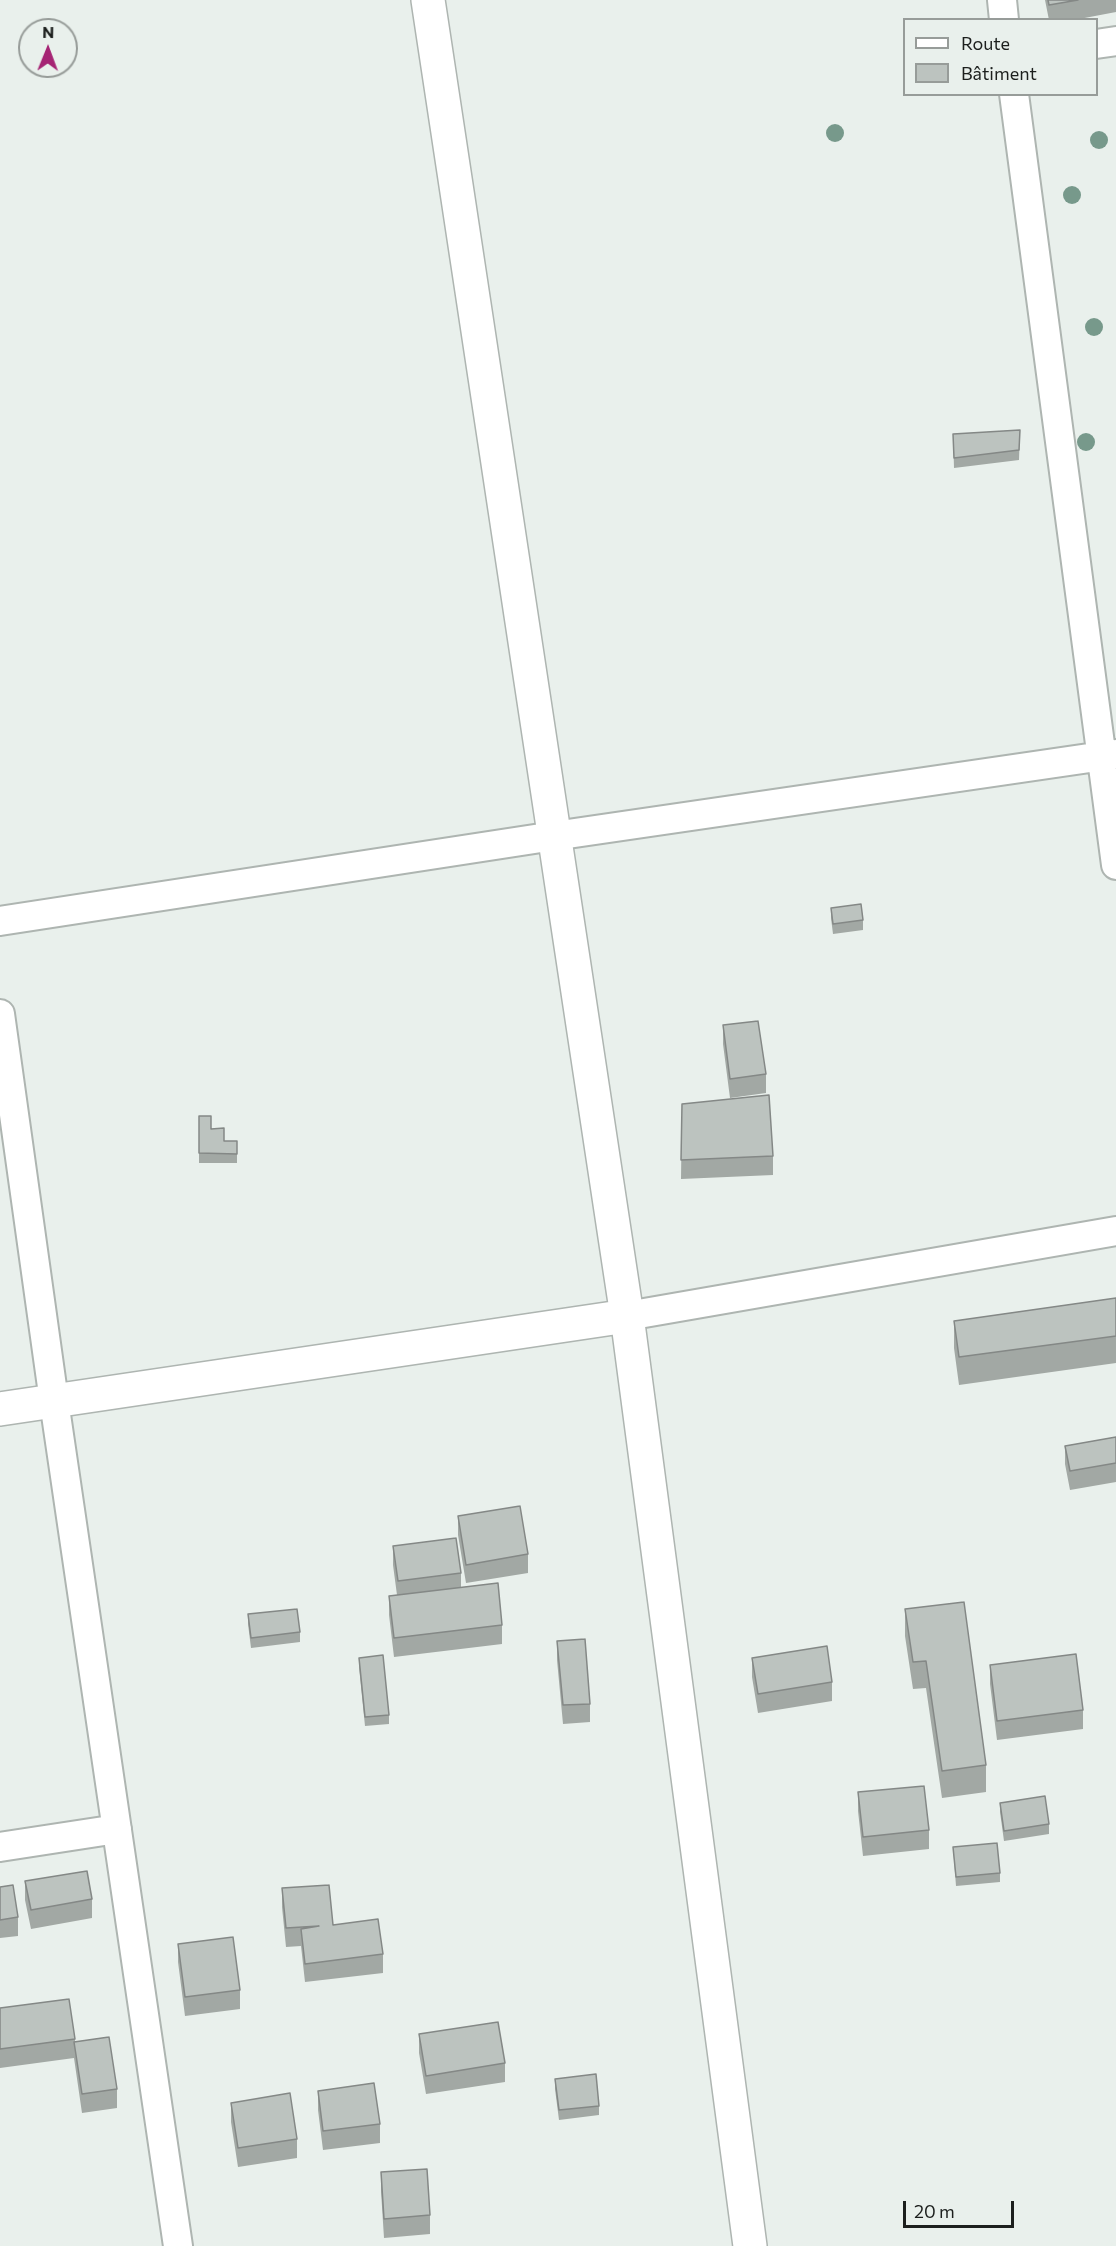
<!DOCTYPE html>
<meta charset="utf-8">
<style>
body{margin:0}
#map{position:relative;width:1116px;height:2246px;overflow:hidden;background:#e9f0ec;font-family:Commissioner,sans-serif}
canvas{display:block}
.legend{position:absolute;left:903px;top:18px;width:195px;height:78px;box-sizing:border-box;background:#e9f0ec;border:2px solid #979c99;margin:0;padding:8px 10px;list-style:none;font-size:18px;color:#1c1f1d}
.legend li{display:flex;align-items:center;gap:12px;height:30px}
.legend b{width:30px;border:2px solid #979c99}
.north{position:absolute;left:18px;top:18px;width:60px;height:60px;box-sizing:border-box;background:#e9f0ec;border:2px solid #979c99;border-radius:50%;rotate:1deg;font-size:16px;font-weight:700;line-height:24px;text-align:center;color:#1c1f1d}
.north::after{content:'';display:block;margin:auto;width:21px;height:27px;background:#a52474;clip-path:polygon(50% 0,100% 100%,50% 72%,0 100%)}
.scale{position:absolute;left:903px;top:2201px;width:111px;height:27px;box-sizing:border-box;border:3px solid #1c1f1d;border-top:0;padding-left:8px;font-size:18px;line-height:21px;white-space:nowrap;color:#1c1f1d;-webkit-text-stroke:4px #e9f0ec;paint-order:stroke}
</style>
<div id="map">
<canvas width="1116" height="2246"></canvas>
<ul class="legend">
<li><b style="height:8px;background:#fff"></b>Route</li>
<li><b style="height:16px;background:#bcc3bf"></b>Bâtiment</li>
</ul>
<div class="north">N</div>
<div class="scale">20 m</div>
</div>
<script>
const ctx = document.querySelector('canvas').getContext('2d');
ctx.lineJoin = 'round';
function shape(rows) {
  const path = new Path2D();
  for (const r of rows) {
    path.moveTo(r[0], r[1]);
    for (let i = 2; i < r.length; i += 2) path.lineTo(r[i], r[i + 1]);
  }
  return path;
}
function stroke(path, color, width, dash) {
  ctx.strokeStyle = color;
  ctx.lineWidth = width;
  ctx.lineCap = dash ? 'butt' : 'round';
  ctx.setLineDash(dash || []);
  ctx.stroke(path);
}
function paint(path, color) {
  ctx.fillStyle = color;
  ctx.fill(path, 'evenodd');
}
const minor = shape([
 [1002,0,1004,20],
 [1096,44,1116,41],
 [1014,94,1116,865],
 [0,921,554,836,1116,754],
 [0,1014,54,1401,178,2246],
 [627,1316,1116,1231],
 [0,1847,117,1829]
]);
const tertiary = shape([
 [428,0,627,1316,750,2246],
 [0,1409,627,1316]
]);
stroke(minor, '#aeb5b1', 32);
stroke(tertiary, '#aeb5b1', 36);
stroke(minor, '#fff', 28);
stroke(tertiary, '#fff', 33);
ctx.fillStyle = '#77998b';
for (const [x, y] of [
 [835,133],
 [1099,140],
 [1072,195],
 [1094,327],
 [1086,442]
]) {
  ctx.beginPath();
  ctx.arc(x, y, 9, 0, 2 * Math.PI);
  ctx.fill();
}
paint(shape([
 [1045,0,1116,0,1116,12,1074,20,1049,20],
 [1020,430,1019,460,954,468,953,434],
 [831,908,863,920,863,930,833,934,831,918],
 [723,1025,766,1074,766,1093,730,1098,723,1044],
 [682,1104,773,1156,773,1175,681,1179],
 [199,1116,224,1141,237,1141,237,1163,199,1163],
 [1116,1298,1116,1363,959,1385,954,1348,954,1321],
 [1116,1437,1116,1482,1070,1490,1065,1464,1065,1446],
 [458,1516,528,1554,528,1573,466,1583,458,1535],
 [393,1546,461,1573,461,1588,502,1625,502,1644,394,1657,389,1615,389,1596,397,1595,393,1565],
 [905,1609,986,1765,986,1792,942,1798,926,1688,913,1689,905,1636],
 [248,1614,300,1632,300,1642,251,1648,248,1624],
 [557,1641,590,1704,590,1722,563,1724,557,1660],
 [359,1658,389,1715,389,1724,365,1726,359,1667],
 [752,1658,832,1682,832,1701,758,1713,752,1677],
 [990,1665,1083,1710,1083,1729,997,1740,990,1684],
 [858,1792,929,1830,929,1849,863,1856,858,1811],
 [1000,1803,1049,1824,1049,1834,1004,1841,1000,1812],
 [953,1847,1000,1873,1000,1882,956,1886],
 [25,1881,92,1899,92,1918,31,1929,25,1900],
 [0,1887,18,1917,18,1936,0,1938],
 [282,1888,333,1925,383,1954,383,1973,305,1982,301,1946,286,1947,282,1907],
 [178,1944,240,1990,240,2009,185,2016,178,1962],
 [0,2008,75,2039,75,2042,117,2089,117,2108,82,2113,74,2058,0,2068],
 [419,2034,505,2063,505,2082,426,2094,419,2053],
 [555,2079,599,2106,599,2115,559,2120,555,2089],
 [318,2091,380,2124,380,2143,323,2150,318,2110],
 [231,2103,297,2139,297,2158,238,2167,231,2122],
 [381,2172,430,2215,430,2234,384,2238,381,2191]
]), '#a2a8a4');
const building = shape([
 [1048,0,1078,0,1049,5,1048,0],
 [1020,430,1019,450,954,458,953,434,1020,430],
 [861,904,863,920,833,924,831,908,861,904],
 [758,1021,766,1074,730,1079,723,1025,758,1021],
 [769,1095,773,1156,681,1160,682,1104,769,1095],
 [199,1116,211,1116,211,1129,224,1128,224,1141,237,1141,237,1154,199,1153,199,1116],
 [1116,1298,1116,1336,959,1357,954,1321,1116,1298],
 [1116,1437,1116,1463,1070,1471,1065,1446,1116,1437],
 [520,1506,528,1554,466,1565,458,1516,520,1506],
 [456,1538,461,1573,398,1581,393,1546,456,1538],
 [498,1583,502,1625,394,1638,389,1596,498,1583],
 [964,1602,986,1765,942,1771,926,1661,913,1662,905,1609,964,1602],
 [297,1609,300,1632,251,1638,248,1614,297,1609],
 [585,1639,590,1704,563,1705,557,1641,585,1639],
 [827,1646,832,1682,758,1694,752,1658,827,1646],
 [1076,1654,1083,1710,997,1721,990,1665,1076,1654],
 [383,1655,389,1715,365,1717,359,1658,383,1655],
 [924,1786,929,1830,863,1837,858,1792,924,1786],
 [1045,1796,1049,1824,1004,1831,1000,1803,1045,1796],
 [997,1843,1000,1873,956,1877,953,1847,997,1843],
 [87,1871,92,1899,31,1910,25,1881,87,1871],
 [13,1885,18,1917,0,1920,0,1887,13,1885],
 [329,1885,333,1925,378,1919,383,1954,305,1964,301,1929,319,1926,286,1928,282,1888,329,1885],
 [233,1937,240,1990,185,1997,178,1944,233,1937],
 [69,1999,75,2039,0,2049,0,2008,69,1999],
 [498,2022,505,2063,426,2076,419,2034,498,2022],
 [109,2037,117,2089,82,2094,74,2042,109,2037],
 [596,2074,599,2106,559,2110,555,2079,596,2074],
 [374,2083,380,2124,323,2131,318,2091,374,2083],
 [290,2093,297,2139,238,2148,231,2103,290,2093],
 [427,2169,430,2215,384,2219,381,2172,427,2169]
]);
paint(building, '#bcc3bf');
stroke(building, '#848886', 1.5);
</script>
